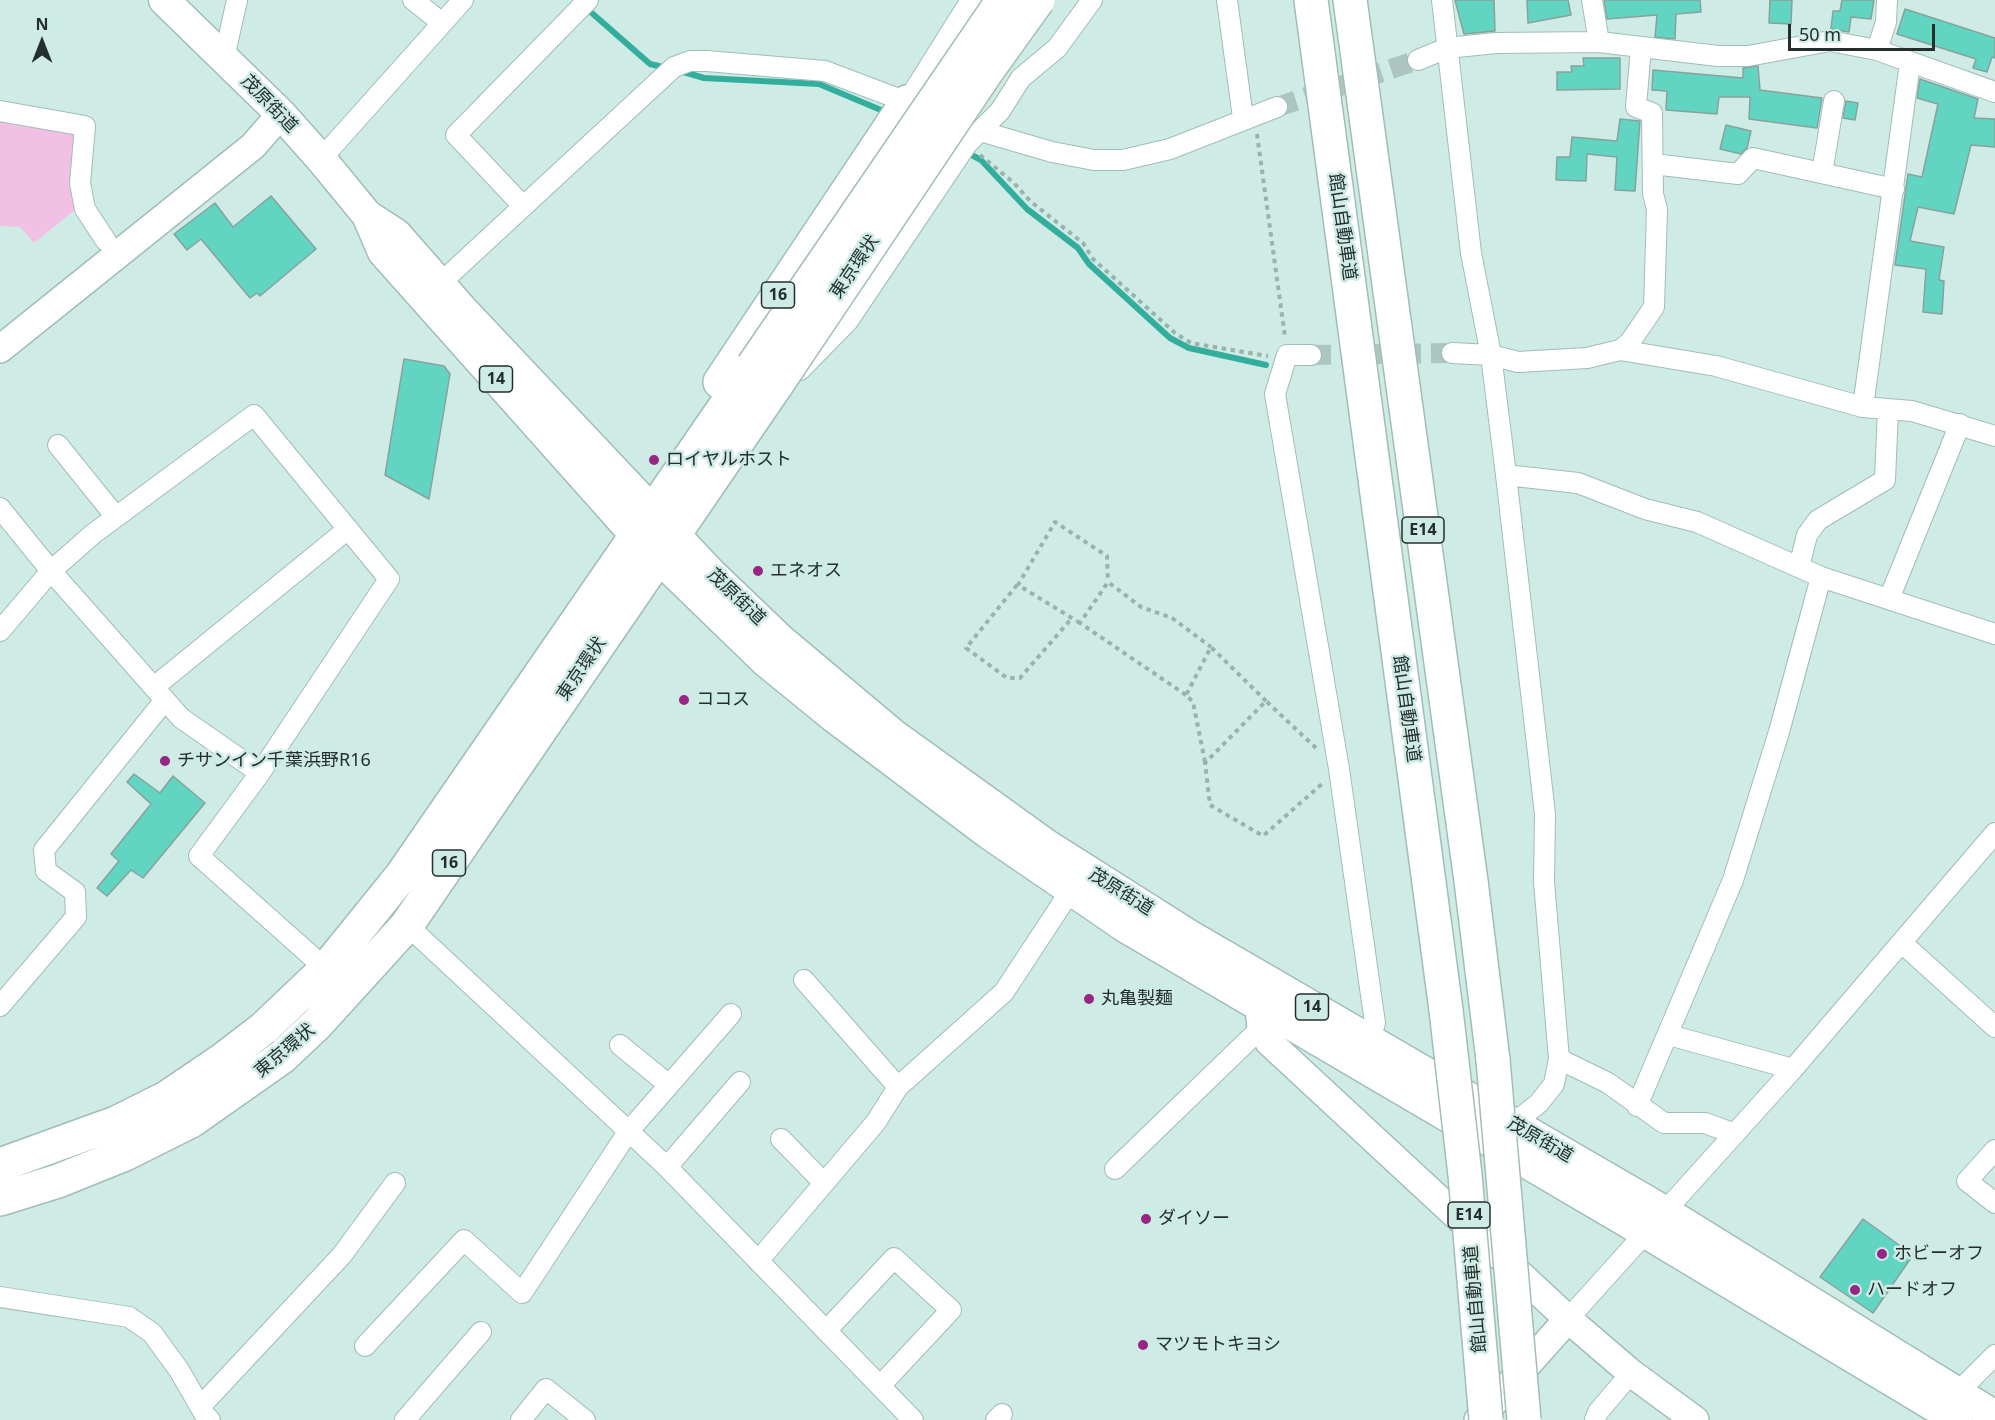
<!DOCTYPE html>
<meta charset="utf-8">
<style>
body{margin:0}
#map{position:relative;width:1995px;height:1420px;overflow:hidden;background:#ceebe5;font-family:"Noto Sans",sans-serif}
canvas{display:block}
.north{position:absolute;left:12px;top:12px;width:60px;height:60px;-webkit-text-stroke:4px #ceebe5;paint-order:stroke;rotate:0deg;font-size:16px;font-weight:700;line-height:24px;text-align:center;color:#242f2d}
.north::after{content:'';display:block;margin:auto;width:21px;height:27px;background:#242f2d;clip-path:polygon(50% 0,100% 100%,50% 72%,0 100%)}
.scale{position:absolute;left:1788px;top:24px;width:147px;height:27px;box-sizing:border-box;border:3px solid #242f2d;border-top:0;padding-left:8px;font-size:18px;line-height:21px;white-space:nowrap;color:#242f2d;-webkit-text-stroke:4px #ceebe5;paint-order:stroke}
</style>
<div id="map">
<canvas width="1995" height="1420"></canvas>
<div class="north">N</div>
<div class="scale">50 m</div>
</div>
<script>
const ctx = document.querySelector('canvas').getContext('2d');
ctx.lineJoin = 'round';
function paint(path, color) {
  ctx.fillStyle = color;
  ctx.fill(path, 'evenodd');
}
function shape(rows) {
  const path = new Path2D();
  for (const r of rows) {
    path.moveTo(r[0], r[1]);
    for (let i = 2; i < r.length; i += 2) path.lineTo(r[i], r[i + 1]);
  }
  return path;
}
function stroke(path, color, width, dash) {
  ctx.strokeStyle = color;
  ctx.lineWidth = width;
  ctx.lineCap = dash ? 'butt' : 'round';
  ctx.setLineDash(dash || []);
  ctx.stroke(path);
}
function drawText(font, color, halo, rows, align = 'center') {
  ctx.font = font + ' "Noto Sans","Noto Sans JP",sans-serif';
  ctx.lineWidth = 5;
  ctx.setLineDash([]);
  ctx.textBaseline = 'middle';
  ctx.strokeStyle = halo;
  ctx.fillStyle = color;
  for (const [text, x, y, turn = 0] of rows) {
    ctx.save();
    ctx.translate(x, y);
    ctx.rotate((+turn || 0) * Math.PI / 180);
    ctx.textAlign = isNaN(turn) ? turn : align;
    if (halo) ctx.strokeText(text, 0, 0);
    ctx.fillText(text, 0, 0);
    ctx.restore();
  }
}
paint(shape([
 [0,118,78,132,76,209,34,243,20,227,0,226]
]), '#f0c1e4');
stroke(shape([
 [585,7,650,64,667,68],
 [680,71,704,78,819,84,888,113],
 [966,152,981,160,1027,209,1078,248,1089,264,1170,338,1189,348,1266,365]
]), '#33ae9c', 6);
const building = shape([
 [1455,0,1494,0,1495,31,1464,34,1455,0],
 [1527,0,1568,0,1571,15,1528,23,1527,0],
 [1604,0,1700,0,1701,12,1676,14,1675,39,1655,37,1657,15,1607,19,1604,0],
 [1770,0,1792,0,1791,24,1769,23,1770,0],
 [1842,0,1874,0,1871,19,1851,17,1849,32,1831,29,1833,11,1840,11,1842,0],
 [1905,9,1995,38,1995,58,1992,57,1987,72,1973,68,1976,59,1897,34,1905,9],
 [1583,58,1620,58,1620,89,1557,90,1557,72,1572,72,1571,66,1584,66,1583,58],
 [1758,66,1760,90,1822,98,1817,128,1749,119,1750,97,1719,97,1717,114,1666,110,1667,91,1652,90,1653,70,1743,78,1743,68,1758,66],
 [1920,79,1978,99,1974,118,1995,119,1995,147,1971,145,1954,214,1918,207,1910,241,1944,247,1939,280,1944,281,1942,314,1923,312,1926,269,1895,265,1908,174,1922,177,1938,104,1917,98,1920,79],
 [1846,101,1858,103,1855,120,1843,118,1846,101],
 [1620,119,1640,121,1635,191,1615,190,1617,157,1587,154,1586,181,1556,180,1557,157,1570,157,1572,137,1617,141,1620,119],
 [1726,125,1751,131,1747,148,1741,154,1720,149,1726,125],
 [271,196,316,249,260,296,257,293,250,298,201,239,187,250,174,234,215,203,233,227,271,196],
 [404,359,444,366,450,374,429,499,385,475,404,359],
 [134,774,160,793,173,776,205,803,143,878,131,870,107,896,97,888,119,861,111,854,151,804,127,782,134,774],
 [1863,1219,1913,1255,1873,1313,1820,1277,1863,1219]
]);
paint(building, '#62d5c2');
stroke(building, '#87a29c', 1.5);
stroke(shape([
 [1277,107,1418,60],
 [1311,355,1452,353]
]), '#acc5c0', 20, [20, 10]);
const street = shape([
 [413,0,442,23],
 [1227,0,1243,118],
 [1442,0,1471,253,1491,355,1506,475,1545,814,1544,882,1559,1059,1554,1084,1539,1103,1513,1124],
 [1592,0,1599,42],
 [1877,50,1886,22,1887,0],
 [224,58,237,0],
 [1418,60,1447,48,1496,43,1599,42,1718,56,1748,56,1830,41,1877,50,1995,92],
 [0,111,85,126,80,183,85,209,106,241],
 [980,131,1052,152,1094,160,1123,160,1170,149,1277,107],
 [321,159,463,0],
 [1653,164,1738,174,1753,158,1894,189],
 [1822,173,1834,101],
 [522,205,456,135,588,0],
 [433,290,674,67,690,61,707,61,825,71,907,102,971,0],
 [1620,350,1630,342,1654,307,1657,209,1653,194,1652,113,1636,107,1641,47],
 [1452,353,1491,355,1518,362,1587,358,1620,350,1716,366,1863,407,1912,411,1995,436],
 [1311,355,1287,355,1275,394,1339,769,1375,1023,1369,1041],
 [800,370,848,321,967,144,1000,111,1021,78,1057,48,1092,0],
 [1863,407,1910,63],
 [58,445,116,517],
 [1506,475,1578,483,1645,509,1697,522,1821,577,1995,634],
 [0,508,51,571,181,718,260,773],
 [1799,567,1807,535,1818,520,1885,480,1888,409],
 [1889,599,1960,424],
 [0,631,51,571,93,534,254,415,389,579,260,773,199,856,326,969],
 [154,687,348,529],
 [407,925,667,1167,913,1420],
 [1902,943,1995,1027],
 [0,1006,76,917,75,892,46,871,44,850,165,700],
 [1669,1035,1793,1069],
 [620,1045,669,1085],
 [1559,1059,1608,1083,1664,1123,1705,1123,1735,1134],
 [898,1087,1004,992,1071,890],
 [1637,1106,1733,880,1779,732,1821,577],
 [781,1139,824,1183],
 [1995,1150,1967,1181,1995,1203],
 [667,1167,740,1082],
 [1115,1169,1261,1028],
 [758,1261,876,1122,898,1087,804,980],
 [0,1297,129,1317,152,1333,179,1370,205,1415,210,1420],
 [1568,1319,1793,1069,1995,833],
 [826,1331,894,1258,951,1310,880,1386],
 [365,1346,464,1240,522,1293,628,1132,731,1014],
 [1957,1393,1995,1355],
 [200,1407,342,1255,395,1183],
 [405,1420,481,1332],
 [521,1420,546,1389,585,1420],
 [996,1420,1002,1414],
 [1595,1420,1598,1412,1631,1373]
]);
const secondary = shape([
 [0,349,253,146,281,114],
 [1257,989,1261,1028,1269,1042,1568,1319,1631,1373,1695,1420],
 [1478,1420,1568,1319]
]);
const primary = shape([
 [164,0,281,114,321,159,367,215,383,252,636,536,765,661,835,718,989,834,1125,927,1646,1233,1957,1420],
 [367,215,396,234,461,308,711,573,781,640,894,735,1047,845,1189,935,1666,1212,1995,1416]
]);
const highway = shape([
 [1311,0,1446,1010],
 [1350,0,1471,881,1493,1060],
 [720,382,907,102],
 [0,1165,116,1123,168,1097,221,1061,264,1028,326,969,402,875,753,366],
 [0,1199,58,1181,125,1154,191,1121,282,1057,317,1024,407,925,777,384]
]);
stroke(street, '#a1bdb7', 22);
stroke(secondary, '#a1bdb7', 30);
stroke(primary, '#a1bdb7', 33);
stroke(highway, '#a1bdb7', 36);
stroke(shape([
 [1257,134,1285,337],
 [980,155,1014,183,1030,201,1083,243,1093,259,1175,333,1191,343,1268,356],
 [1017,585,966,648,1007,678,1020,678,1072,618],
 [1080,623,1018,585,1055,522,1107,556,1108,582],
 [1186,695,1080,623,1108,582,1141,607,1172,618,1211,647],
 [1316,748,1266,701,1205,763,1210,805,1263,836,1323,783],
 [1205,762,1193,702,1186,695,1211,647,1266,701]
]), '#9ab2ad', 4, [4.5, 4.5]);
stroke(street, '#fff', 20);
stroke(secondary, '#fff', 27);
stroke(primary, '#fff', 30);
stroke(highway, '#fff', 33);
const highwayBridge = shape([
 [753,366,1003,0],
 [777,384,987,71,1038,0],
 [1446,1010,1465,1175,1486,1420],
 [1493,1060,1524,1420]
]);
stroke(highwayBridge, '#a1bdb7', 36, []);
stroke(highwayBridge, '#fff', 33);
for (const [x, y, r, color] of [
 [654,460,6,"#962584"],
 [758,571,6,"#962584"],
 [684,700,6,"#962584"],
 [165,761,6,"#962584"],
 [1089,999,6,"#962584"],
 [1146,1219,6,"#962584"],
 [1882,1254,6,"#962584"],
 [1855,1290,6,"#962584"],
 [1143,1345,6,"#962584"]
]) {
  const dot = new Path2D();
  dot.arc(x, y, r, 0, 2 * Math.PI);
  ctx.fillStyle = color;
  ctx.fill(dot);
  stroke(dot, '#ceebe5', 2);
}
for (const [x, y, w] of [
 [778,295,33],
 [496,379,33],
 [1423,530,42],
 [449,863,33],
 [1312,1007,33],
 [1469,1215,42]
]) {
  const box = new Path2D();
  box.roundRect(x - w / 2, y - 13, w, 26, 4.5);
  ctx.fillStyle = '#ceebe5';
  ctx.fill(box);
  stroke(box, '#242f2d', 1.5);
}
drawText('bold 16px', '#242f2d', null, [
 ["16",778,295],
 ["14",496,379],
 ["E14",1423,530],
 ["16",449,863],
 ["14",1312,1007],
 ["E14",1469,1215]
]);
drawText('18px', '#242f2d', '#ceebe5', [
 ["茂原街道",269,104,46],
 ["館山自動車道",1342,227,82],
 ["東京環状",855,267,-56],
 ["茂原街道",736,597,44],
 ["東京環状",582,669,-56],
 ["館山自動車道",1406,709,82],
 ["茂原街道",1121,892,32],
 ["東京環状",285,1051,-40],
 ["茂原街道",1540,1140,30],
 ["館山自動車道",1476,1299,-95]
]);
drawText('18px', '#242f2d', '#ceebe5', [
 ["ロイヤルホスト",666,460],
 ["エネオス",770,571],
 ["ココス",696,700],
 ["チサンイン千葉浜野R16",177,761],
 ["丸亀製麺",1101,999],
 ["ダイソー",1158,1219],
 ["ホビーオフ",1894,1254],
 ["ハードオフ",1867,1290],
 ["マツモトキヨシ",1155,1345]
], 'left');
</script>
